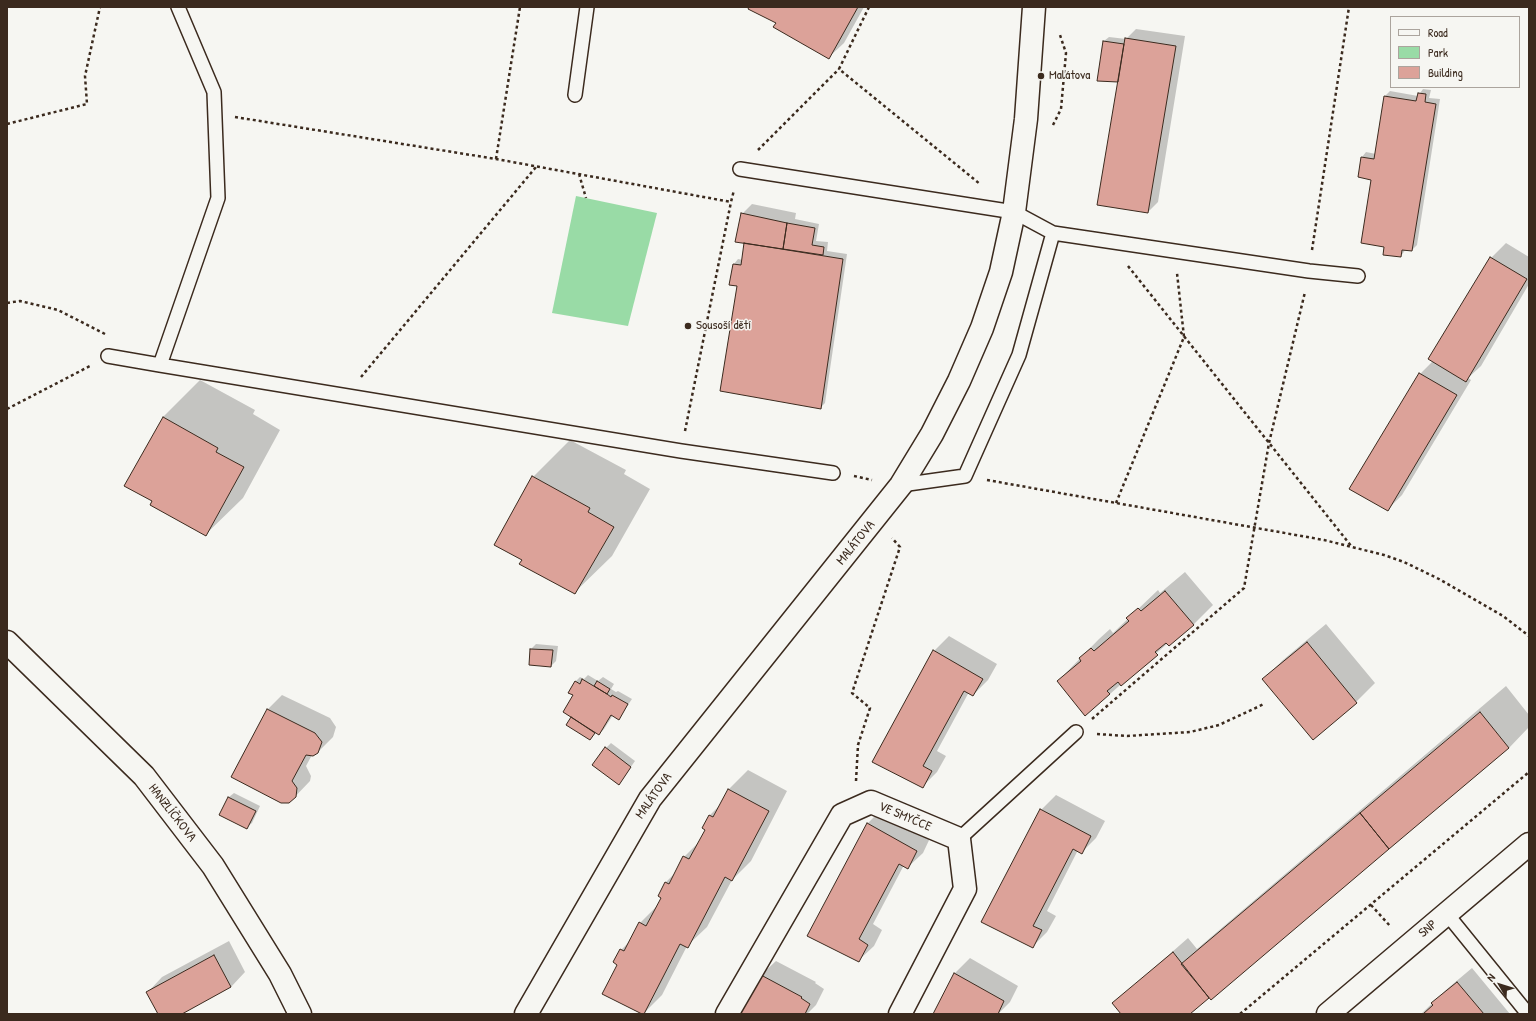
<!DOCTYPE html>
<meta charset="utf-8">
<style>
body{margin:0}
#map{position:relative;width:1536px;height:1021px;overflow:hidden;background:#f6f6f2;font-family:"Patrick Hand",sans-serif}
canvas{display:block}
.frame{position:absolute;inset:0;border:8px solid #3b2a1e;pointer-events:none}
.legend{position:absolute;left:1390px;top:16px;width:130px;height:72px;box-sizing:border-box;background:#f6f6f2;border:1px solid #aba49d;margin:0;padding:5px 7px;list-style:none;font-size:12px;color:#3b2a1e}
.legend li{display:flex;align-items:center;gap:8px;height:20px}
.legend b{width:20px;border:1px solid #aba49d}
.north{position:absolute;left:1480px;top:965px;width:40px;height:40px;-webkit-text-stroke:3px #f6f6f2;paint-order:stroke;rotate:309deg;font-size:11px;font-weight:700;line-height:16px;text-align:center;color:#3b2a1e}
.north::after{content:'';display:block;margin:auto;width:14px;height:18px;background:#3b2a1e;clip-path:polygon(50% 0,100% 100%,50% 72%,0 100%)}
</style>
<div id="map">
<canvas width="1536" height="1021"></canvas>
<div class="frame"></div>
<ul class="legend">
<li><b style="height:5px;background:#f6f6f2"></b>Road</li>
<li><b style="height:11px;background:#99dba6"></b>Park</li>
<li><b style="height:11px;background:#dca299"></b>Building</li>
</ul>
<div class="north">N</div>
</div>
<script>
const ctx = document.querySelector('canvas').getContext('2d');
ctx.lineJoin = 'round';
function paint(path, color) {
  ctx.fillStyle = color;
  ctx.fill(path, 'evenodd');
}
function shape(rows) {
  const path = new Path2D();
  for (const r of rows) {
    path.moveTo(r[0], r[1]);
    for (let i = 2; i < r.length; i += 2) path.lineTo(r[i], r[i + 1]);
  }
  return path;
}
function stroke(path, color, width, dash) {
  ctx.strokeStyle = color;
  ctx.lineWidth = width;
  ctx.lineCap = dash ? 'butt' : 'round';
  ctx.setLineDash(dash || []);
  ctx.stroke(path);
}
function drawText(font, color, halo, rows, align = 'center') {
  ctx.font = font + ' "Patrick Hand",sans-serif';
  ctx.lineWidth = 3;
  ctx.setLineDash([]);
  ctx.textBaseline = 'middle';
  ctx.strokeStyle = halo;
  ctx.fillStyle = color;
  for (const [text, x, y, turn = 0] of rows) {
    ctx.save();
    ctx.translate(x, y);
    ctx.rotate((+turn || 0) * Math.PI / 180);
    ctx.textAlign = isNaN(turn) ? turn : align;
    if (halo) ctx.strokeText(text, 0, 0);
    ctx.fillText(text, 0, 0);
    ctx.restore();
  }
}
paint(shape([
 [576,196,657,213,628,326,552,313]
]), '#99dba6');
paint(shape([
 [750,7,864,7,844,43,829,57],
 [1136,29,1185,36,1158,202,1148,212,1119,81,1104,41,1109,37,1126,39],
 [1423,89,1431,90,1429,98,1440,99,1417,245,1412,250,1406,249,1401,256,1385,246,1372,179,1362,157,1366,152,1376,154,1385,96,1390,91,1418,96],
 [752,204,796,213,795,219,819,224,816,241,828,242,827,251,847,254,825,403,820,408,738,286,734,264,738,259,743,260,745,243,742,214],
 [1506,243,1529,257,1529,284,1481,366,1468,378,1471,380,1402,495,1387,510,1420,374,1433,361,1491,258],
 [200,380,255,410,253,414,280,430,243,498,205,535,153,501,163,417],
 [570,440,626,470,624,474,650,489,612,556,574,593,523,560,495,544,533,477],
 [1185,572,1213,605,1194,624,1169,645,1168,643,1110,694,1058,681,1099,639,1110,629,1113,633,1158,590,1160,593],
 [1326,624,1375,683,1356,702,1264,679,1283,660],
 [949,636,997,664,988,680,973,695,969,692,937,751,946,756,937,772,922,787,873,761,934,651],
 [536,644,558,646,556,661,551,666,531,649],
 [588,675,598,681,603,677,614,684,611,689,616,692,618,691,632,699,619,718,613,715,604,729,599,734,596,732,590,739,572,717,575,682,580,677,584,679],
 [1506,686,1529,715,1529,727,1509,748,1188,1014,1123,1014,1114,1003,1188,938,1197,949],
 [282,695,330,718,336,727,333,737,318,752,312,755,306,766,311,776,310,781,290,802,268,709],
 [611,743,635,761,619,784,606,748],
 [748,770,787,791,751,861,732,880,707,927,687,946,662,995,643,1014,618,964,615,962,621,950,631,940,640,923,659,904,666,882,676,872,684,857,702,839,707,830,703,828,710,815,721,804,729,789],
 [234,793,260,806,252,823,247,827,220,814,229,797],
 [1056,795,1105,821,1096,838,1082,852,1078,850,1047,911,1056,916,1047,932,1032,947,982,922,1041,810],
 [882,809,931,836,923,853,908,867,904,865,873,924,882,930,874,946,859,960,809,935,867,824],
 [229,941,245,972,231,987,180,1014,159,1014,148,992,162,977],
 [970,958,1018,986,1010,1002,998,1014,934,1014,955,973],
 [776,961,816,982,815,983,824,989,816,1005,807,1014,741,1014,761,975],
 [1472,968,1510,1014,1421,1014,1447,989]
]), '#0003');
const building = shape([
 [749,7,858,7,829,59,773,27,776,23,748,9,749,7],
 [1125,38,1176,46,1148,213,1097,205,1125,38],
 [1103,41,1124,44,1118,82,1097,81,1103,41],
 [1418,93,1426,94,1425,102,1436,104,1412,251,1402,250,1401,257,1383,255,1384,247,1361,243,1371,180,1358,177,1361,157,1374,159,1384,96,1416,101,1418,93],
 [741,213,787,223,783,249,735,242,741,213],
 [787,223,815,228,812,245,824,247,823,255,783,249,787,223],
 [744,243,843,259,821,409,720,391,737,286,729,285,733,264,741,265,744,243],
 [1490,257,1527,279,1466,382,1428,359,1490,257],
 [1419,373,1457,395,1388,511,1349,489,1419,373],
 [163,417,218,448,216,452,244,467,206,536,150,505,152,501,124,486,163,417],
 [532,476,590,508,588,512,614,527,575,594,519,564,522,560,494,545,532,476],
 [1165,591,1194,625,1169,646,1166,643,1155,652,1158,655,1121,686,1118,682,1107,691,1110,694,1085,716,1057,681,1081,661,1079,658,1091,648,1094,651,1129,621,1126,618,1138,608,1141,611,1165,591],
 [1307,642,1357,703,1313,740,1262,679,1307,642],
 [530,649,553,650,551,667,529,665,530,649],
 [933,650,983,679,973,696,964,691,923,766,932,771,923,788,872,762,933,650],
 [582,679,607,694,611,697,612,695,628,704,619,720,611,715,599,735,563,712,573,695,568,693,575,681,580,684,582,679],
 [597,681,610,689,607,694,594,686,597,681],
 [267,709,315,733,322,742,318,753,313,756,306,755,292,781,297,788,296,797,289,803,281,803,231,777,267,709],
 [1480,712,1509,748,1389,849,1360,813,1480,712],
 [571,717,595,733,590,740,566,725,571,717],
 [605,747,631,767,619,785,592,765,605,747],
 [728,789,769,811,732,881,725,877,688,948,680,944,644,1014,642,1014,602,994,617,965,613,962,620,949,624,951,639,922,646,926,661,898,658,896,665,882,669,884,683,856,689,859,705,830,702,828,709,815,713,817,728,789],
 [228,797,256,811,247,829,219,815,228,797],
 [1040,809,1091,836,1082,854,1073,849,1033,926,1042,930,1033,948,981,922,1040,809],
 [1360,813,1389,849,1211,1000,1181,964,1360,813],
 [867,823,917,851,908,869,899,864,859,939,868,945,859,962,807,936,867,823],
 [1173,952,1209,998,1190,1014,1121,1014,1112,1003,1173,952],
 [214,955,231,987,182,1014,158,1014,146,992,214,955],
 [954,973,1004,1001,998,1014,933,1014,954,973],
 [761,975,802,997,801,998,810,1004,805,1014,740,1014,761,975],
 [1457,982,1484,1014,1423,1014,1433,1005,1431,1003,1457,982]
]);
paint(building, '#dca299');
stroke(building, '#3b2a1e', 1);
const service = shape([
 [178,7,214,92,218,198,160,365,681,451,833,473],
 [575,95,587,7],
 [740,169,1014,212,1053,233,1019,355,965,476,901,485],
 [1053,233,1309,271,1358,276],
 [108,356,160,365],
 [959,839,1076,732],
 [1447,914,1528,1014]
]);
const minor = shape([
 [7,642,144,776,213,866,280,974,300,1014],
 [526,1014,650,799,901,485,932,434,959,381,982,328,1001,272,1014,212,1026,119,1034,7],
 [727,1014,842,815,871,802,959,839,965,889,900,1014],
 [1328,1014,1529,844]
]);
stroke(service, '#3b2a1e', 16);
stroke(minor, '#3b2a1e', 25);
stroke(shape([
 [869,7,839,69,980,184],
 [235,117,496,159,731,202,734,190],
 [7,124,87,104,85,76,100,7],
 [1053,125,1061,109,1066,53,1060,35],
 [758,150,839,69],
 [496,159,520,7],
 [579,174,586,198],
 [1312,250,1349,7],
 [1128,266,1352,547],
 [7,303,20,301,58,310,105,334],
 [361,377,536,167],
 [7,409,90,366],
 [685,431,731,202],
 [854,476,872,480],
 [987,480,1324,540,1384,555,1404,562,1439,579,1503,616,1529,636],
 [1116,503,1184,337,1177,273],
 [1092,719,1244,588,1269,443,1305,292],
 [1097,734,1127,736,1190,732,1219,725,1264,704],
 [856,781,858,745,870,708,852,693,900,547,892,538],
 [1371,905,1391,927],
 [1240,1014,1529,772]
]), '#3b2a1e', 2.5, [3, 3]);
stroke(service, '#f6f6f2', 13);
stroke(minor, '#f6f6f2', 22);
for (const [x, y, r, color] of [
 [1041,76,4,"#3b2a1e"],
 [688,326,4,"#3b2a1e"]
]) {
  const dot = new Path2D();
  dot.arc(x, y, r, 0, 2 * Math.PI);
  ctx.fillStyle = color;
  ctx.fill(dot);
  stroke(dot, '#f6f6f2', 1.5);
}
drawText('13px', '#3b2a1e', '#f6f6f2', [
 ["Malátova",1049,76],
 ["Sousoší dětí",696,326]
], 'left');
drawText('13px', '#3b2a1e', '#f6f6f2', [
 ["MALÁTOVA",856,543,-51],
 ["MALÁTOVA",654,796,-55],
 ["HANZLÍČKOVA",172,813,52],
 ["VE SMYČCE",905,817,23],
 ["SNP",1428,929,-40]
]);
</script>
